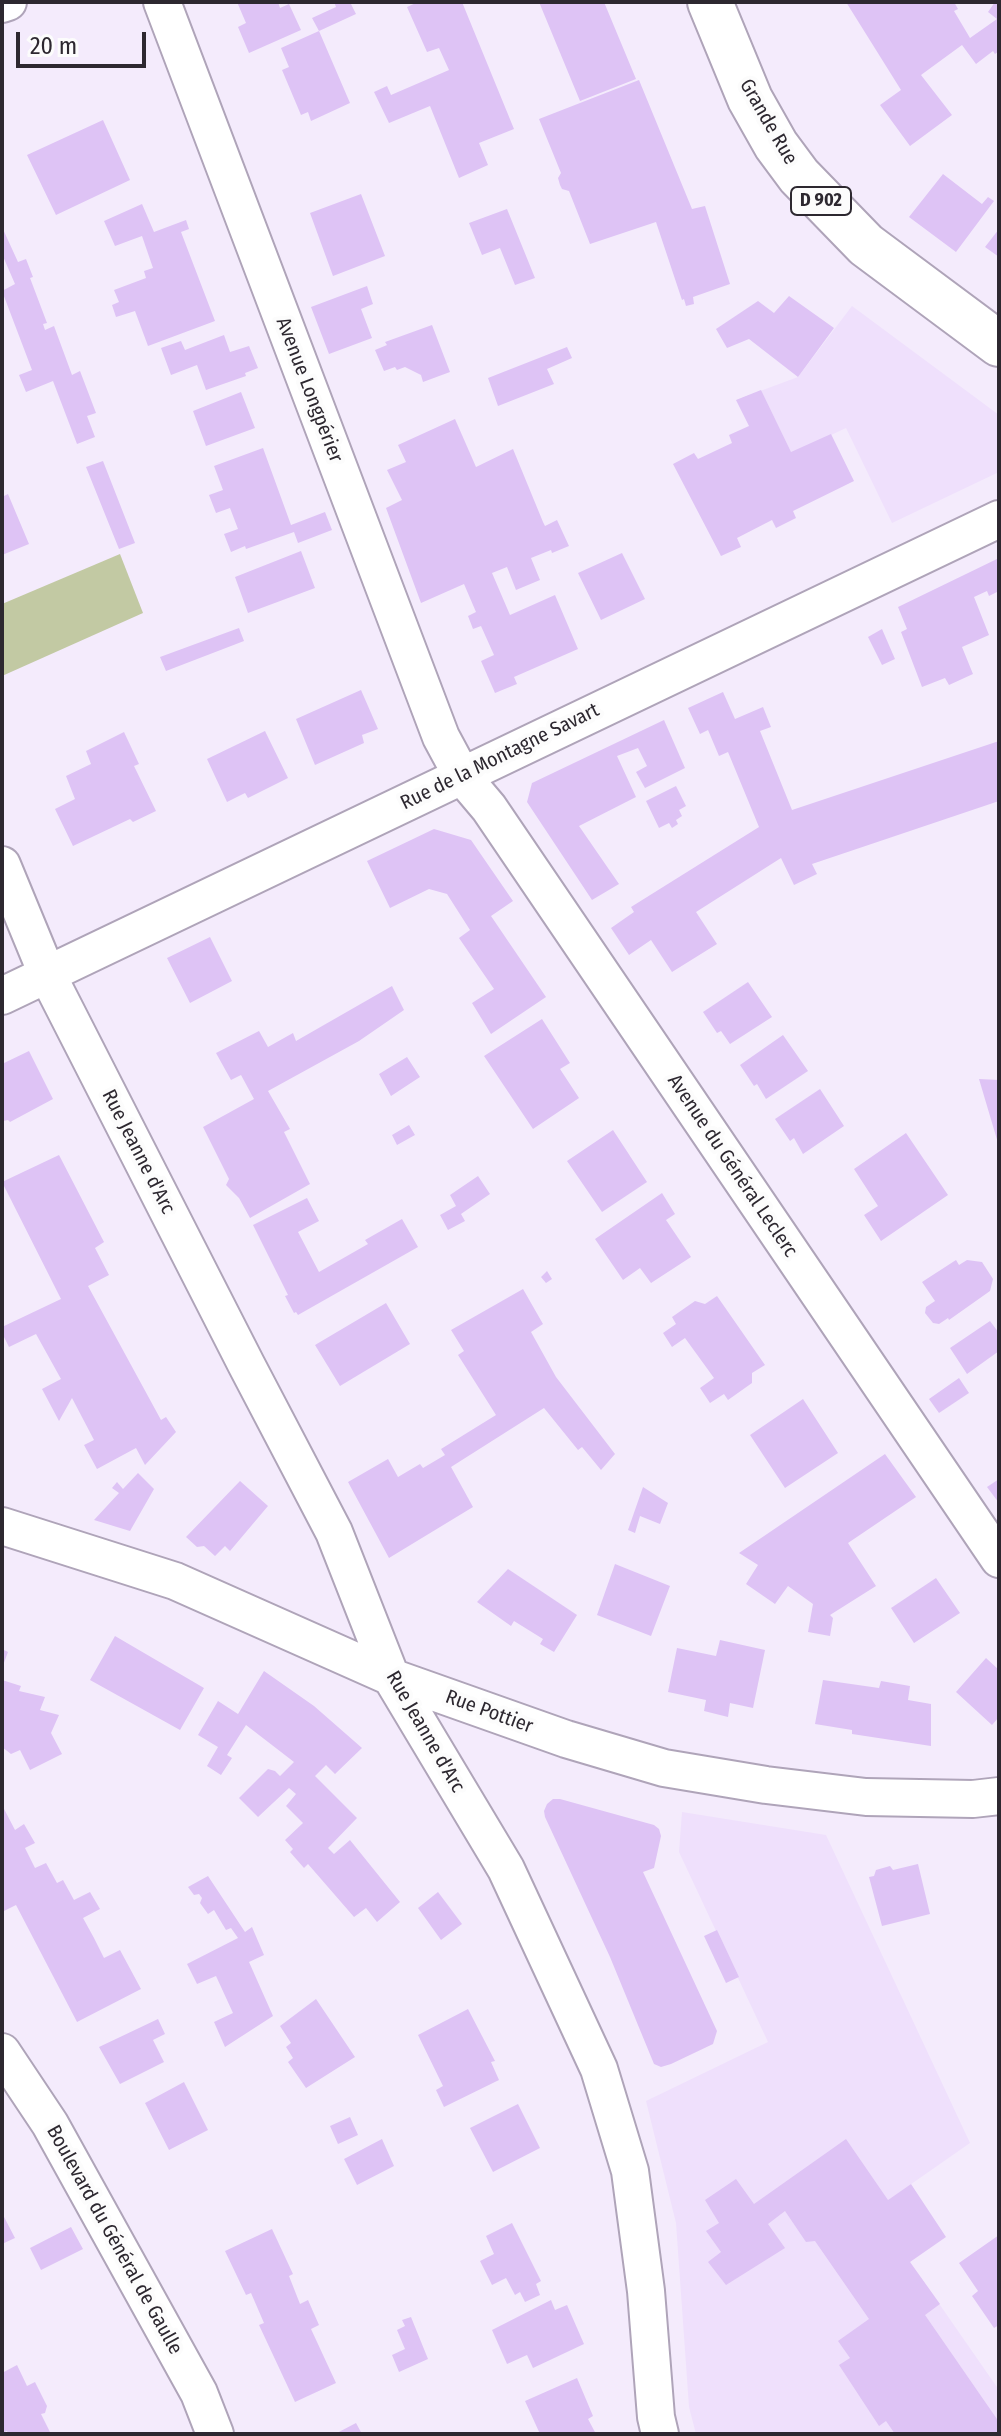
<!DOCTYPE html>
<meta charset="utf-8">
<style>
body{margin:0}
#map{position:relative;width:1001px;height:2436px;overflow:hidden;background:#f4ebfc;font-family:"Fira Sans Condensed",sans-serif}
canvas{display:block}
.frame{position:absolute;inset:0;border:4px solid #2d2830;pointer-events:none}
.scale{position:absolute;left:16px;top:32px;width:130px;height:36px;box-sizing:border-box;border:4px solid #2d2830;border-top:0;padding-left:10px;font-size:24px;line-height:28px;white-space:nowrap;color:#2d2830;-webkit-text-stroke:6px #fcfcfc;paint-order:stroke}
</style>
<div id="map">
<canvas width="1001" height="2436"></canvas>
<div class="frame"></div>
<div class="scale">20 m</div>
</div>
<script>
const ctx = document.querySelector('canvas').getContext('2d');
ctx.lineJoin = 'round';
function paint(path, color) {
  ctx.fillStyle = color;
  ctx.fill(path, 'evenodd');
}
function shape(rows) {
  const path = new Path2D();
  for (const r of rows) {
    path.moveTo(r[0], r[1]);
    for (let i = 2; i < r.length; i += 2) path.lineTo(r[i], r[i + 1]);
  }
  return path;
}
function stroke(path, color, width, dash) {
  ctx.strokeStyle = color;
  ctx.lineWidth = width;
  ctx.lineCap = dash ? 'butt' : 'round';
  ctx.setLineDash(dash || []);
  ctx.stroke(path);
}
function drawText(font, color, halo, rows, align = 'center') {
  ctx.font = font + ' "Fira Sans Condensed",sans-serif';
  ctx.lineWidth = 8;
  ctx.setLineDash([]);
  ctx.textBaseline = 'middle';
  ctx.strokeStyle = halo;
  ctx.fillStyle = color;
  for (const [text, x, y, turn = 0] of rows) {
    ctx.save();
    ctx.translate(x, y);
    ctx.rotate((+turn || 0) * Math.PI / 180);
    ctx.textAlign = isNaN(turn) ? turn : align;
    if (halo) ctx.strokeText(text, 0, 0);
    ctx.fillText(text, 0, 0);
    ctx.restore();
  }
}
paint(shape([
 [852,306,999,415,999,472,892,523,846,428,769,464,736,400,798,377],
 [682,1812,826,1835,970,2143,874,2210,999,2390,999,2434,696,2434,689,2407,676,2223,646,2101,768,2042,679,1852]
]), '#efe0fc');
paint(shape([
 [120,554,143,613,2,676,2,604]
]), '#c2c9a3');
paint(shape([
 [237,2,278,2,280,8,289,4,301,30,249,53,238,27,246,23],
 [334,2,350,2,356,14,319,31,312,18,336,7],
 [418,2,462,2,514,129,479,143,488,165,459,178,430,106,389,123,374,92,387,86,391,95,449,70,439,48,427,52,407,7],
 [539,2,604,2,636,79,580,101],
 [846,2,954,2,958,9,954,11,970,38,997,19,988,12,995,2,999,2,999,51,995,54,993,51,976,64,962,45,921,75,952,115,910,146,880,105,901,90],
 [319,31,350,103,311,121,308,112,301,115,282,70,289,67,281,48],
 [639,80,692,209,705,206,730,284,693,297,694,304,686,306,684,299,682,300,656,222,590,244,569,191,562,189,560,185,558,178,561,173,539,119],
 [103,120,130,180,56,215,27,155],
 [943,174,982,204,988,197,994,201,956,252,909,217],
 [361,194,385,256,333,276,310,213],
 [142,204,154,232,186,220,189,229,181,232,215,321,148,346,135,311,116,317,112,305,119,302,114,290,146,278,144,271,153,268,142,236,115,246,104,221],
 [507,209,535,278,515,285,500,248,482,255,469,223],
 [2,227,18,262,26,259,33,277,30,278,47,323,43,324,45,330,54,326,72,375,80,371,96,413,87,416,95,437,77,444,53,381,26,392,19,375,32,370,2,291,15,284,2,254],
 [999,229,999,257,985,247],
 [367,286,373,304,361,309,372,338,329,354,311,307],
 [789,296,834,328,798,377,749,339,727,348,716,329,758,301,774,313],
 [432,325,450,372,423,382,421,375,405,367,397,370,395,367,384,371,375,350,387,345,385,342],
 [224,335,230,352,249,346,258,368,245,373,246,376,206,390,197,365,171,375,161,348,181,341,185,350],
 [567,347,572,358,547,369,554,384,498,406,488,378],
 [761,390,791,452,831,434,854,481,793,511,796,518,776,528,772,520,737,538,741,547,721,556,673,464,694,453,698,459,732,443,729,435,749,426,736,400],
 [241,392,255,428,206,446,193,411],
 [455,419,476,467,513,449,543,522,545,526,557,520,569,546,552,553,551,550,531,558,540,580,516,590,507,567,492,573,510,615,555,595,578,649,514,677,517,684,495,693,481,661,494,655,481,626,473,629,468,616,476,612,464,584,421,603,386,508,402,500,387,470,406,462,398,445],
 [263,448,291,525,325,512,332,530,298,543,294,532,246,549,245,546,231,552,224,534,238,529,230,508,216,513,209,495,223,490,214,466],
 [103,461,135,543,119,549,86,467],
 [8,494,29,544,2,555,2,497],
 [301,551,315,588,248,613,235,577],
 [622,553,645,599,601,620,578,573],
 [999,558,999,591,989,596,987,591,974,597,989,635,962,647,973,674,949,685,945,678,922,687,901,632,907,629,898,607],
 [239,628,244,641,166,671,160,657],
 [882,629,895,659,882,665,868,637],
 [361,690,378,729,362,735,364,743,315,765,296,719],
 [723,692,735,719,763,707,771,727,760,731,792,810,999,741,999,801,812,864,817,874,794,885,781,858,696,912,717,944,672,972,651,940,629,955,611,928,634,912,631,907,759,827,728,752,719,756,708,730,700,734,688,708],
 [664,720,685,768,645,788,636,772,647,766,638,748,617,756,636,797,579,826,619,884,592,900,527,802,532,783],
 [265,731,288,778,248,798,245,793,227,802,207,759],
 [124,732,139,764,134,766,156,811,133,822,130,819,73,846,55,809,75,799,66,776,91,764,86,751],
 [676,786,686,806,679,810,682,816,676,820,678,824,672,828,669,823,659,828,646,801],
 [434,829,471,840,513,901,491,916,546,997,491,1034,472,1003,494,989,459,938,470,930,447,894,429,889,390,908,367,861],
 [210,937,232,981,190,1003,167,958],
 [748,982,772,1017,730,1044,721,1031,717,1033,703,1012],
 [392,986,404,1010,359,1041,268,1091,290,1129,284,1132,310,1184,250,1218,239,1198,226,1185,229,1179,203,1127,254,1099,241,1075,231,1080,216,1053,259,1031,268,1047,293,1033,296,1041],
 [542,1019,570,1063,560,1069,579,1098,533,1129,484,1056],
 [783,1035,808,1071,766,1099,757,1084,754,1086,740,1065],
 [29,1051,53,1099,10,1122,8,1120,3,1121,2,1064],
 [407,1057,420,1077,391,1096,379,1074],
 [979,1079,999,1080,999,1143,998,1143],
 [820,1089,844,1126,803,1154,794,1138,790,1141,775,1119],
 [409,1125,415,1135,397,1145,392,1135],
 [613,1130,647,1182,602,1212,567,1161],
 [906,1133,948,1195,881,1241,864,1215,878,1206,854,1169],
 [59,1155,104,1242,95,1248,109,1275,88,1286,161,1420,166,1417,176,1432,145,1465,136,1448,97,1469,84,1445,94,1440,72,1398,59,1421,42,1389,61,1379,36,1334,9,1347,2,1333,2,1327,61,1299,2,1182],
 [478,1176,490,1194,461,1214,465,1221,448,1230,440,1215,456,1206,450,1195],
 [662,1193,675,1214,666,1220,691,1257,651,1283,640,1268,623,1280,595,1239],
 [307,1198,319,1221,298,1232,319,1272,368,1244,365,1240,402,1219,418,1247,298,1315,296,1312,294,1313,285,1296,288,1295,253,1225],
 [956,1260,959,1265,967,1260,982,1262,993,1279,990,1291,949,1320,948,1318,939,1324,933,1323,925,1313,926,1307,935,1301,922,1282],
 [547,1271,552,1279,546,1283,541,1277],
 [523,1289,543,1324,531,1332,556,1377,615,1454,601,1470,582,1447,578,1450,544,1408,451,1467,473,1507,389,1558,348,1482,388,1459,398,1477,420,1464,423,1468,445,1455,441,1449,496,1415,458,1355,464,1351,451,1330],
 [717,1296,765,1365,752,1373,752,1383,728,1400,724,1394,710,1403,700,1388,714,1378,685,1338,672,1347,663,1333,676,1324,672,1317,695,1301,705,1304],
 [386,1303,410,1344,340,1386,315,1345],
 [990,1321,999,1333,999,1351,967,1374,950,1348],
 [959,1378,969,1393,939,1413,929,1399],
 [803,1399,838,1453,785,1488,750,1435],
 [885,1454,916,1497,848,1543,876,1586,830,1615,833,1618,830,1636,808,1632,813,1604,788,1586,775,1604,746,1584,758,1565,739,1553],
 [138,1473,154,1489,130,1531,94,1520,119,1493,112,1488,117,1482,123,1489],
 [999,1479,999,1503,987,1487],
 [240,1481,268,1506,230,1551,225,1546,215,1556,204,1546,197,1547,186,1537],
 [643,1487,668,1503,660,1524,640,1516,635,1533,628,1530],
 [615,1564,670,1586,651,1636,597,1615],
 [508,1569,577,1615,554,1652,540,1644,543,1639,514,1621,511,1626,477,1602],
 [936,1578,960,1613,914,1643,891,1608],
 [115,1636,204,1688,180,1730,90,1680],
 [720,1640,765,1650,753,1708,730,1703,728,1717,704,1711,706,1700,668,1692,677,1648,716,1656],
 [2,1649,8,1652,2,1668],
 [986,1658,999,1670,999,1717,992,1725,956,1692],
 [264,1671,314,1706,362,1748,335,1774,326,1765,315,1776,357,1818,328,1848,334,1854,350,1840,400,1902,377,1922,366,1908,354,1917,308,1864,304,1868,290,1852,293,1849,285,1840,303,1823,286,1806,296,1794,289,1788,258,1817,239,1798,268,1769,275,1771,280,1776,294,1762,246,1725,227,1755,232,1758,221,1775,207,1766,218,1747,198,1735,218,1701,238,1714],
 [2,1680,21,1686,19,1691,45,1697,40,1710,59,1715,51,1733,62,1754,30,1770,20,1750,11,1754,2,1747],
 [823,1680,879,1688,881,1681,910,1686,908,1700,931,1704,931,1746,852,1734,852,1730,815,1724],
 [553,1799,560,1799,654,1825,659,1829,661,1836,654,1868,643,1872,717,2031,713,2044,671,2064,661,2067,654,2064,610,1957,545,1817,544,1811,547,1804],
 [2,1805,15,1830,24,1824,35,1843,25,1848,35,1868,46,1863,57,1883,63,1880,74,1900,90,1892,100,1909,83,1918,94,1938,104,1958,120,1950,141,1989,77,2022,16,1905,2,1912],
 [918,1864,930,1914,882,1926,869,1877,874,1876,876,1870,890,1866,893,1870],
 [208,1876,245,1932,252,1927,264,1955,249,1962,273,2016,225,2047,214,2022,233,2013,216,1976,197,1984,187,1964,238,1938,231,1928,226,1930,214,1910,208,1914,200,1903,202,1898,199,1894,194,1895,188,1887],
 [438,1892,462,1924,441,1940,418,1908],
 [717,1930,739,1977,726,1983,704,1936],
 [316,1999,355,2057,306,2088,288,2062,293,2058,286,2047,291,2043,280,2026],
 [468,2009,495,2061,491,2062,499,2080,444,2107,436,2090,443,2086,418,2035],
 [158,2019,165,2034,153,2040,164,2062,120,2084,99,2047],
 [184,2082,208,2130,169,2150,145,2103],
 [518,2104,540,2148,493,2172,470,2128],
 [350,2117,358,2135,338,2144,330,2126],
 [382,2139,394,2166,357,2185,344,2159],
 [846,2139,888,2200,911,2184,946,2237,910,2262,940,2304,925,2315,999,2422,999,2434,895,2434,886,2421,879,2426,839,2365,850,2358,838,2341,869,2319,815,2241,806,2242,785,2211,768,2224,785,2248,726,2285,708,2262,721,2252,706,2231,719,2223,705,2200,736,2179,754,2204],
 [2,2213,15,2238,2,2244],
 [512,2223,541,2281,536,2284,540,2295,525,2302,520,2292,515,2295,506,2278,492,2285,480,2261,494,2254,486,2236],
 [71,2227,83,2249,41,2270,30,2248],
 [272,2229,293,2274,289,2276,300,2304,308,2300,319,2325,311,2329,336,2383,295,2402,259,2325,264,2323,251,2293,246,2295,225,2251],
 [999,2235,999,2325,994,2328,972,2296,978,2291,959,2263],
 [551,2300,555,2310,567,2305,584,2344,533,2368,527,2355,507,2364,492,2330],
 [411,2317,428,2359,399,2372,392,2355,405,2349,397,2330,405,2326,402,2320],
 [17,2365,27,2386,35,2382,47,2406,45,2413,41,2414,51,2434,8,2434,7,2431,2,2433,2,2373],
 [577,2378,593,2416,588,2419,596,2434,540,2434,525,2401],
 [356,2423,362,2434,335,2434]
]), '#dec3f5');
const minor = shape([
 [162,2,441,737,462,776,489,808,999,1559],
 [2,4,8,2],
 [2,865,47,974,246,1364,334,1532,391,1677,506,1869,599,2069,630,2171,646,2291,656,2417,660,2434],
 [2,996,999,519],
 [2,1526,175,1581,391,1677,566,1739,664,1768,766,1785,866,1797,973,1799,999,1796],
 [2,2052,50,2124,199,2393,215,2434]
]);
const primary = shape([
 [710,2,750,99,776,145,799,176,866,245,999,344]
]);
stroke(minor, '#afa4b9', 40);
stroke(primary, '#afa4b9', 48);
stroke(minor, '#fff', 36);
stroke(primary, '#fff', 44);
for (const [x, y, w] of [
 [821,201,60]
]) {
  const box = new Path2D();
  box.roundRect(x - w / 2, y - 14, w, 28, 6);
  ctx.fillStyle = '#fcfcfc';
  ctx.fill(box);
  stroke(box, '#2d2830', 2);
}
drawText('bold 18px', '#2d2830', null, [
 ["D 902",821,201]
]);
drawText('20px', '#2d2830', '#fcfcfc', [
 ["Grande Rue",768,122,60],
 ["Avenue Longpérier",309,390,69],
 ["Rue de la Montagne Savart",500,757,-26],
 ["Rue Jeanne d'Arc",138,1152,63],
 ["Avenue du Général Leclerc",732,1166,56],
 ["Rue Pottier",489,1712,20],
 ["Rue Jeanne d'Arc",425,1732,60],
 ["Boulevard du Général de Gaulle",114,2240,61]
]);
</script>
